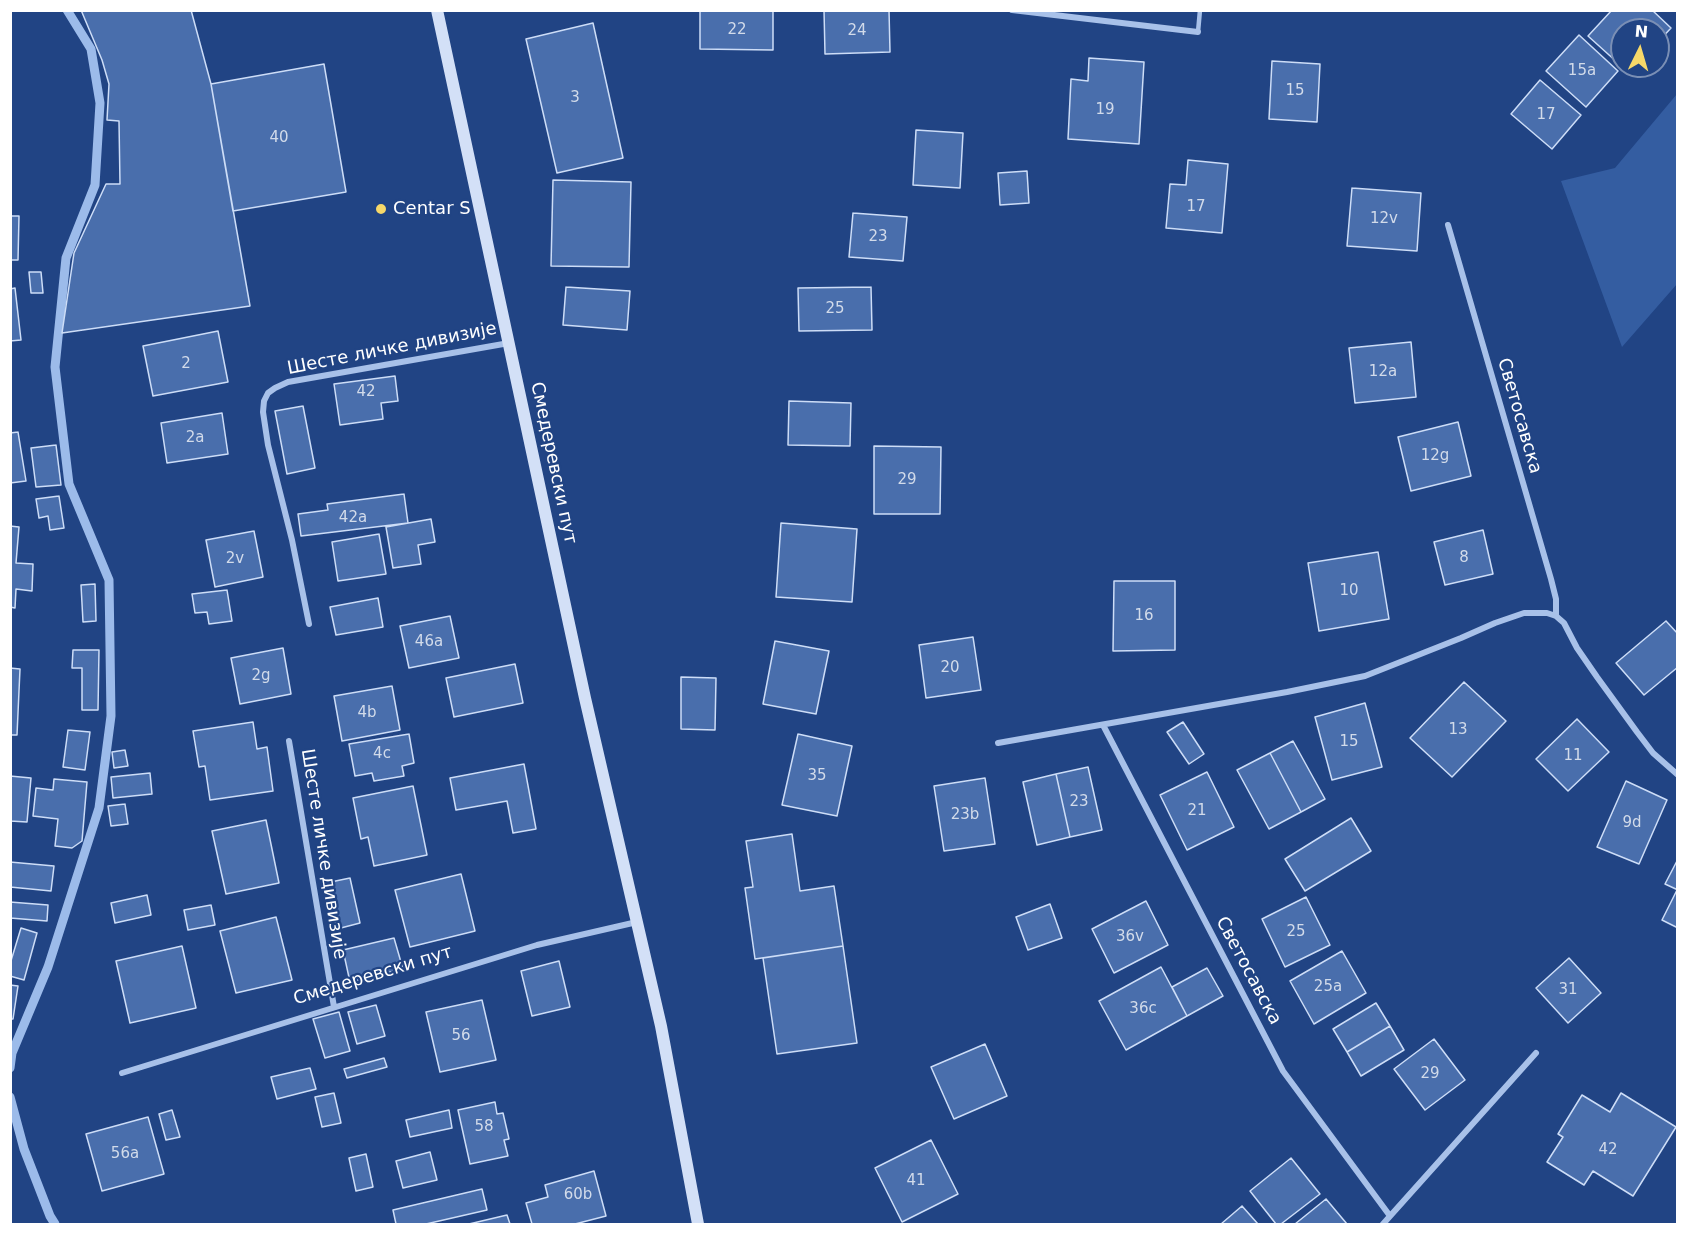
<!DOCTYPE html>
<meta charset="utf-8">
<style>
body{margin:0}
#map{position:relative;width:1688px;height:1235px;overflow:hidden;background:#214484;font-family:"DejaVu Sans",sans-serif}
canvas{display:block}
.frame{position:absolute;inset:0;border:12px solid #fff;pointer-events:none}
.north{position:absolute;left:1610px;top:18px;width:60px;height:60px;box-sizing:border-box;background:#214484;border:2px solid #7a8fb5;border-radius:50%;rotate:5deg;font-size:16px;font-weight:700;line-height:24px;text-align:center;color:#fff}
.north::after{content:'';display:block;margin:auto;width:21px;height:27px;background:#f6d869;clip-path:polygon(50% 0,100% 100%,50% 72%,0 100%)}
</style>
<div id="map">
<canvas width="1688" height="1235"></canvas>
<div class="frame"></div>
<div class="north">N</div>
</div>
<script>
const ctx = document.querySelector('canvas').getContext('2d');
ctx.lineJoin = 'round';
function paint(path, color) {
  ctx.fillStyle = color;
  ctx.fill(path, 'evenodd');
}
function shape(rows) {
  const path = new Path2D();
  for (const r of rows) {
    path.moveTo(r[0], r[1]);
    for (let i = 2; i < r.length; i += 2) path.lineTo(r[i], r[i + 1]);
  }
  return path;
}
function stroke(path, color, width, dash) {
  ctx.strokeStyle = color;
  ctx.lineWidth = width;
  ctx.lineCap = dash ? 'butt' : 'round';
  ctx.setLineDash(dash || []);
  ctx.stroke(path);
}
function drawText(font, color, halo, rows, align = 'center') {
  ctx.font = font + ' "DejaVu Sans",sans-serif';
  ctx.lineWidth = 4.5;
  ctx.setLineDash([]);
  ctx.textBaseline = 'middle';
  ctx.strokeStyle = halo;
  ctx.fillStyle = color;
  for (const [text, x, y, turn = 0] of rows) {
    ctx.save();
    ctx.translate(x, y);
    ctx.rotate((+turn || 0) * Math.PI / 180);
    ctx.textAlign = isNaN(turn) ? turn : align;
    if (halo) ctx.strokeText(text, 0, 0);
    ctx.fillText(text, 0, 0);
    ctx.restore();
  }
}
paint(shape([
 [1677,94,1677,284,1622,347,1561,181,1615,168]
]), '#345da1');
stroke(shape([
 [10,1068,12,1053,48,967,99,808,111,716,109,580,69,484,55,367,66,258,95,185,100,103,91,49,67,10],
 [10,1097,24,1149,50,1216,55,1224]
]), '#9cbbea', 9);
const building = shape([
 [81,10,191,10,211,84,250,306,62,333,74,253,106,184,120,184,119,121,107,120,109,84,102,60,81,10],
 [700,10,773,10,773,50,700,49,700,10],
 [824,10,889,10,890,52,825,54,824,10],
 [1612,10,1652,10,1671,28,1658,42,1658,30,1622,30,1622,66,1636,66,1629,73,1588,36,1612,10],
 [593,23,623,158,557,173,526,39,593,23],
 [1579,35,1618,71,1586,107,1546,71,1579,35],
 [1089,58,1144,62,1139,144,1068,139,1071,79,1088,81,1089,58],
 [1272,61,1320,64,1317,122,1269,119,1272,61],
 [324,64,346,192,233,211,211,84,324,64],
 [1540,80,1581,115,1552,149,1511,114,1540,80],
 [916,130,963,133,960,188,913,185,916,130],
 [1188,160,1228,164,1222,233,1166,228,1170,184,1186,185,1188,160],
 [1027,171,1029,203,1000,205,998,173,1027,171],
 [553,180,631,182,629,267,551,266,553,180],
 [1352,188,1421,193,1417,251,1347,246,1352,188],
 [853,213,907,217,903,261,849,257,853,213],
 [10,216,19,216,18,260,10,260,10,216],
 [29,272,41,272,43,293,31,293,29,272],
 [566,287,630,291,627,330,563,325,566,287],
 [871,287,872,330,799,331,798,288,871,287],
 [15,288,21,340,10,341,10,289,15,288],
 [218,331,228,382,153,396,143,346,218,331],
 [1411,342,1416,397,1355,403,1349,348,1411,342],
 [395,376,398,401,381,403,383,419,340,425,334,384,395,376],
 [789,401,851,403,850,446,788,445,789,401],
 [303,406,315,468,287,474,275,411,303,406],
 [222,413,228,454,167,463,161,423,222,413],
 [1458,422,1471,476,1411,491,1398,437,1458,422],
 [18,432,26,481,10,483,10,433,18,432],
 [56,445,61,485,36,487,31,448,56,445],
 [874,446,941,447,940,514,874,514,874,446],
 [404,494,408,523,301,536,298,514,328,510,327,504,404,494],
 [59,496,64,528,50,530,48,516,39,518,36,499,59,496],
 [431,519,435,542,418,545,421,564,393,568,386,527,431,519],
 [781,523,857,529,852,602,776,597,781,523],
 [10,526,19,527,16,563,33,564,32,591,16,589,15,608,10,607,10,526],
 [1483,530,1493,574,1445,585,1434,542,1483,530],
 [254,531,263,577,215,587,206,540,254,531],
 [379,534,386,574,338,581,332,542,379,534],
 [1378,552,1389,619,1319,631,1308,563,1378,552],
 [1114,581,1175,581,1175,650,1113,651,1114,581],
 [95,584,96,621,83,622,81,585,95,584],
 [227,590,232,621,209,624,207,612,195,613,192,594,227,590],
 [378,598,383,627,336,635,330,607,378,598],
 [450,616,459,658,409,668,400,626,450,616],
 [1666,621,1678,634,1678,667,1644,695,1616,663,1666,621],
 [973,637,981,690,926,698,919,645,973,637],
 [775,641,829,651,816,714,763,704,775,641],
 [283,648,291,694,240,704,231,658,283,648],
 [73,650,99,650,98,710,82,710,82,668,72,668,73,650],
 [515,664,523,703,454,717,446,678,515,664],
 [10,668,20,669,17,735,10,735,10,668],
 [681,677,716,678,715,730,681,729,681,677],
 [1464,682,1506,721,1452,777,1410,738,1464,682],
 [392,686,400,730,342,741,334,696,392,686],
 [1365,703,1382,767,1332,780,1315,717,1365,703],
 [1577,719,1609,752,1568,791,1536,759,1577,719],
 [253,722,257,749,267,747,273,791,210,800,205,766,199,767,193,731,253,722],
 [1183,722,1204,754,1189,764,1167,732,1183,722],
 [68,730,90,732,85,770,63,767,68,730],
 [409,734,414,763,402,766,404,776,374,781,372,773,355,776,349,744,409,734],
 [798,734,852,746,837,816,782,805,798,734],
 [1293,741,1325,799,1301,812,1270,753,1293,741],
 [125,750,128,766,114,768,112,752,125,750],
 [1270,753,1301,812,1269,829,1237,770,1270,753],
 [524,764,536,829,513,833,507,801,456,810,450,778,524,764],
 [1088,767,1102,830,1070,837,1056,774,1088,767],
 [1207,772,1234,827,1187,850,1160,795,1207,772],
 [150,773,152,794,113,798,111,777,150,773],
 [1056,774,1070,837,1037,845,1023,782,1056,774],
 [10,776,31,778,27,822,10,821,10,776],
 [985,778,995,844,944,851,934,786,985,778],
 [54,779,87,782,82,841,72,848,55,846,58,819,33,816,36,788,53,790,54,779],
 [1626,781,1667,800,1639,864,1597,847,1626,781],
 [413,786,427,855,374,866,368,837,361,839,353,798,413,786],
 [125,804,128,824,111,826,108,806,125,804],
 [1351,818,1371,851,1305,891,1285,859,1351,818],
 [266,820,279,883,226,894,212,831,266,820],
 [792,834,800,891,834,886,843,946,755,959,745,888,753,887,746,841,792,834],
 [1678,859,1678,890,1665,884,1678,859],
 [10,862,54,866,51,891,10,887,10,862],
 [461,874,475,931,410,947,395,890,461,874],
 [350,878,360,923,337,929,326,883,350,878],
 [1677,890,1678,890,1678,928,1662,920,1677,890],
 [147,895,151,915,115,923,111,903,147,895],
 [1306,897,1330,945,1285,967,1262,919,1306,897],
 [1146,901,1168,945,1114,973,1092,929,1146,901],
 [10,902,48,905,47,921,10,918,10,902],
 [1050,904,1062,938,1028,950,1016,917,1050,904],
 [211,905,215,925,188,930,184,910,211,905],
 [276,917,292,980,236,993,220,931,276,917],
 [21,928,37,933,24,980,10,976,10,964,21,928],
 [394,938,403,969,350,982,343,950,394,938],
 [182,946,196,1008,130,1023,116,961,182,946],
 [843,946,857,1043,777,1054,763,958,843,946],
 [1342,951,1366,993,1314,1024,1290,981,1342,951],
 [1569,958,1601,993,1568,1023,1536,988,1569,958],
 [559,961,570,1007,532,1016,521,971,559,961],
 [1161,967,1187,1016,1126,1050,1099,1001,1161,967],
 [1207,968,1223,996,1187,1016,1172,987,1207,968],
 [10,985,18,986,13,1019,10,1019,10,985],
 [482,1000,496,1060,440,1072,426,1012,482,1000],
 [1376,1003,1390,1026,1347,1052,1333,1029,1376,1003],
 [376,1005,385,1036,357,1044,348,1012,376,1005],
 [339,1012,350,1051,325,1058,313,1019,339,1012],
 [1390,1026,1404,1050,1361,1076,1347,1052,1390,1026],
 [1434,1039,1465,1080,1425,1110,1394,1069,1434,1039],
 [985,1044,1007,1096,954,1119,931,1067,985,1044],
 [384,1058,387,1067,347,1078,344,1069,384,1058],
 [310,1068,316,1089,277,1099,271,1077,310,1068],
 [334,1093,341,1123,322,1127,315,1097,334,1093],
 [1621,1093,1676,1127,1633,1196,1593,1171,1584,1185,1547,1162,1563,1137,1558,1134,1582,1095,1610,1112,1621,1093],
 [495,1102,497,1114,503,1113,509,1139,504,1140,508,1156,470,1164,458,1110,495,1102],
 [172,1110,180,1137,166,1140,159,1114,172,1110],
 [449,1110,452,1128,410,1137,406,1120,449,1110],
 [148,1117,164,1174,102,1191,86,1134,148,1117],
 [931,1140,958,1194,902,1222,875,1168,931,1140],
 [430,1152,437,1180,403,1188,396,1161,430,1152],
 [366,1154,373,1187,356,1191,349,1158,366,1154],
 [1291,1158,1320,1194,1281,1224,1276,1224,1250,1191,1291,1158],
 [594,1171,606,1216,575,1224,532,1224,526,1203,548,1197,545,1185,594,1171],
 [482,1189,487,1210,426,1224,396,1224,393,1210,482,1189],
 [1326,1199,1347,1224,1295,1224,1326,1199],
 [1242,1206,1258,1224,1221,1224,1242,1206],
 [507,1215,510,1224,469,1224,507,1215]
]);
paint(building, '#496eac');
stroke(building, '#cdddf7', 1.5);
stroke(shape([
 [1198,32,1200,10]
]), '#a8c1e9', 4.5);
stroke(shape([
 [1012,10,1198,32],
 [1448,225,1551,579,1556,599,1556,616],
 [309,624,292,540,268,445,263,412,264,401,268,393,275,388,288,382,509,343],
 [1103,725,1283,1071,1390,1216],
 [289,741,334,1007],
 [998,743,1287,692,1365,676,1461,638,1495,623,1524,613,1547,613,1556,616,1564,623,1577,648,1597,677,1637,732,1653,753,1678,775],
 [122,1073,537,945,637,922],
 [1383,1224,1536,1053]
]), '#a8c1e9', 6);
stroke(shape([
 [437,10,585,698,661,1026,698,1224]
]), '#d3e0f7', 12);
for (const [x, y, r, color] of [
 [381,209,6,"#f6d869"]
]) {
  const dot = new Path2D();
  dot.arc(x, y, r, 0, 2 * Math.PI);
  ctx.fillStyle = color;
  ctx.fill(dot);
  stroke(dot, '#214484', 2);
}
drawText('15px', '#d2dbea', null, [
 ["22",737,30],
 ["24",857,31],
 ["15a",1582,71],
 ["15",1295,91],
 ["3",575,98],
 ["19",1105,110],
 ["17",1546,115],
 ["40",279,138],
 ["17",1196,207],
 ["12v",1384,219],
 ["23",878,237],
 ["25",835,309],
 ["2",186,364],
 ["12a",1383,372],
 ["42",366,392],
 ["2a",195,438],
 ["12g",1435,456],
 ["29",907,480],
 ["42a",353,518],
 ["8",1464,558],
 ["2v",235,559],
 ["10",1349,591],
 ["16",1144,616],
 ["46a",429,642],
 ["20",950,668],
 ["2g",261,676],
 ["4b",367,713],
 ["13",1458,730],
 ["15",1349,742],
 ["4c",382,754],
 ["11",1573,756],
 ["35",817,776],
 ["23",1079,802],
 ["21",1197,811],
 ["23b",965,815],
 ["9d",1632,823],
 ["25",1296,932],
 ["36v",1130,937],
 ["25a",1328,987],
 ["31",1568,990],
 ["36c",1143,1009],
 ["56",461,1036],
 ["29",1430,1074],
 ["58",484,1127],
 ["42",1608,1150],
 ["56a",125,1154],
 ["41",916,1181],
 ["60b",578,1195]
]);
drawText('18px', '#fff', '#214484', [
 ["Centar S",393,209]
], 'left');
drawText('18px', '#fff', '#214484', [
 ["Шесте личке дивизије",392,349,-11],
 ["Светосавска",1519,416,74],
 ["Смедеревски пут",553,463,78],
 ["Шесте личке дивизије",323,854,81],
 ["Светосавска",1248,971,62],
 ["Смедеревски пут",373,976,-17]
]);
</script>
